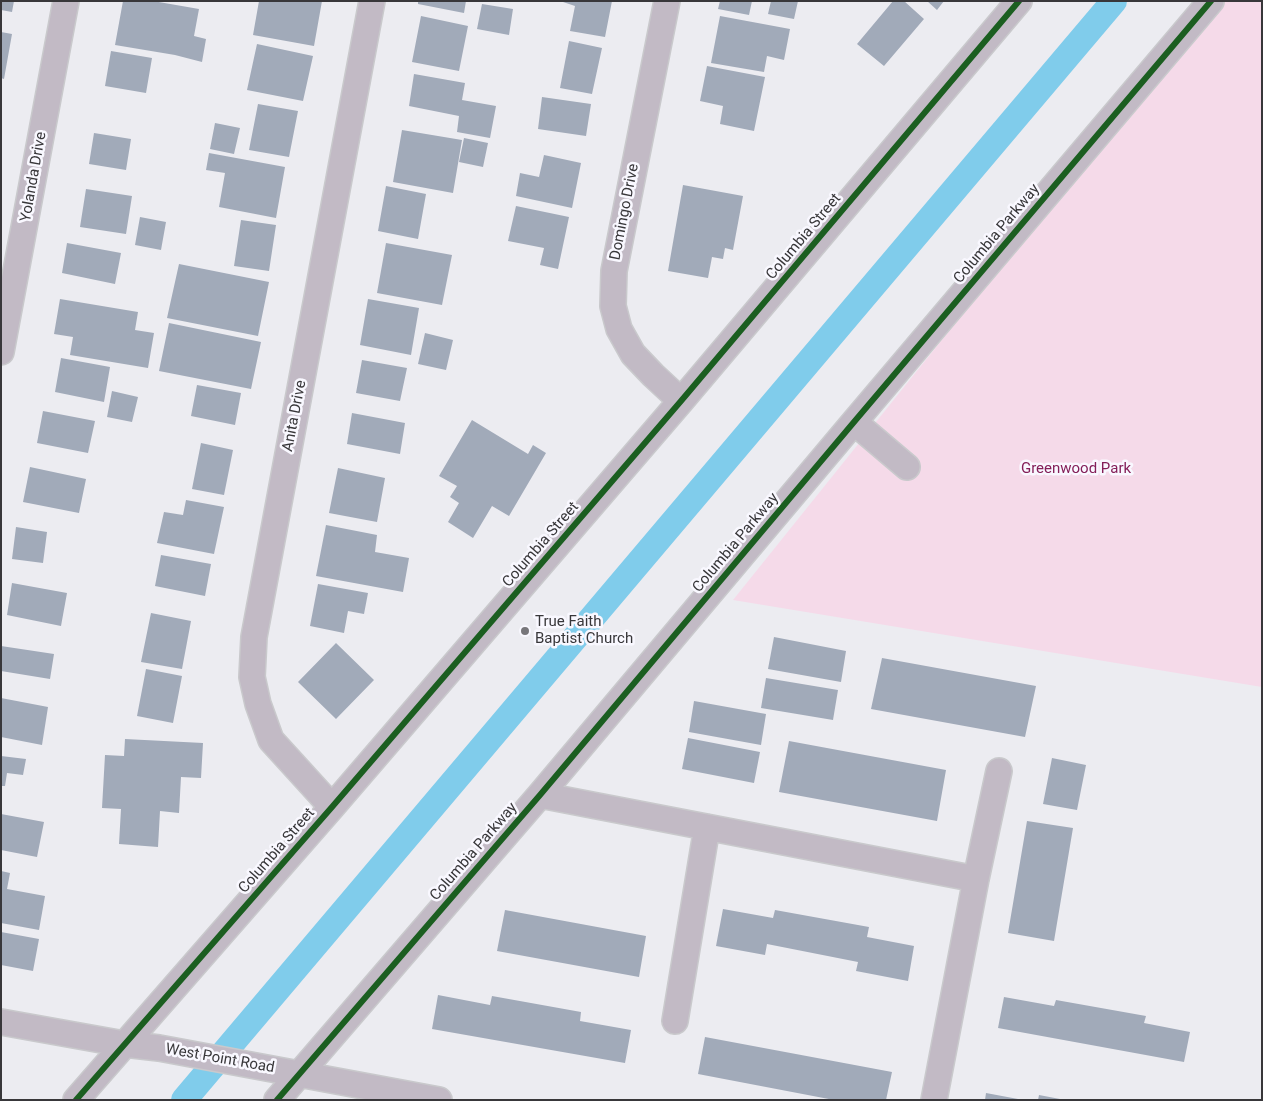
<!DOCTYPE html>
<style>
body{margin:0}
#map{position:relative;width:1263px;height:1101px;overflow:hidden;background:#ececf1;font-family:Roboto,sans-serif}
canvas{display:block}
.frame{position:absolute;inset:0;border:2px solid #38373a;pointer-events:none}
</style>
<div id="map">
<canvas width="1263" height="1101"></canvas>
<div class="frame"></div>
</div>
<script>
const ctx = document.querySelector('canvas').getContext('2d');
ctx.lineJoin = 'round';
function paint(path, color) {
  ctx.fillStyle = color;
  ctx.fill(path, 'evenodd');
}
function shape(rows) {
  const path = new Path2D();
  for (const r of rows) {
    path.moveTo(r[0], r[1]);
    for (let i = 2; i < r.length; i += 2) path.lineTo(r[i], r[i + 1]);
  }
  return path;
}
function stroke(path, color, width, dash) {
  ctx.strokeStyle = color;
  ctx.lineWidth = width;
  ctx.lineCap = dash ? 'butt' : 'round';
  ctx.setLineDash(dash || []);
  ctx.stroke(path);
}
function drawText(font, color, halo, rows, align = 'center') {
  ctx.font = font + ' Roboto,sans-serif';
  ctx.lineWidth = 5;
  ctx.setLineDash([]);
  ctx.textBaseline = 'middle';
  ctx.strokeStyle = halo;
  ctx.fillStyle = color;
  for (const [text, x, y, turn = 0] of rows) {
    ctx.save();
    ctx.translate(x, y);
    ctx.rotate((+turn || 0) * Math.PI / 180);
    ctx.textAlign = isNaN(turn) ? turn : align;
    if (halo) ctx.strokeText(text, 0, 0);
    ctx.fillText(text, 0, 0);
    ctx.restore();
  }
}
paint(shape([
 [1214,1,1262,1,1262,687,733,600]
]), '#f5dae9');
stroke(shape([
 [184,1100,1114,1]
]), '#80cceb', 26);
paint(shape([
 [1,1,14,1,12,12,1,10],
 [123,1,153,1,199,9,194,36,206,39,202,62,175,55,115,45],
 [259,1,322,1,314,46,253,35],
 [418,1,466,1,464,13,418,4],
 [560,1,612,1,605,37,570,31,575,6],
 [720,1,752,1,749,15,718,9],
 [771,1,798,1,794,19,768,14],
 [893,1,904,1,924,19,884,66,857,44],
 [927,1,944,1,937,10],
 [482,4,513,9,509,35,477,29],
 [421,16,468,26,459,71,412,62],
 [720,16,790,29,784,60,767,56,764,72,711,63],
 [1,32,12,34,4,79,1,78],
 [569,41,602,48,592,94,560,88],
 [257,44,313,56,303,101,247,90],
 [111,51,152,58,146,93,105,86],
 [707,66,765,77,754,131,720,124,723,106,700,101],
 [414,74,465,83,462,100,496,106,490,138,457,132,459,116,409,106],
 [542,97,591,104,586,136,538,129],
 [258,104,298,111,289,157,249,150],
 [215,123,240,128,234,154,210,149],
 [402,130,462,140,453,193,393,182],
 [94,133,131,139,126,170,89,164],
 [464,138,488,143,483,167,459,162],
 [209,153,285,167,276,218,219,207,225,173,206,170],
 [544,155,581,163,572,208,516,196,520,173,539,177],
 [683,185,743,196,733,250,725,248,723,259,712,257,708,278,668,271],
 [386,186,426,194,418,239,378,231],
 [86,189,132,196,126,234,80,227],
 [516,206,569,217,558,269,540,265,544,248,508,241],
 [140,217,166,222,161,250,135,245],
 [241,220,276,225,269,271,234,266],
 [67,243,121,253,115,284,62,273],
 [386,243,452,255,442,305,377,293],
 [179,264,269,282,258,336,167,318],
 [60,299,138,312,135,330,154,333,148,368,70,355,73,337,54,334],
 [368,299,419,308,411,355,360,345],
 [169,323,261,342,251,389,159,371],
 [425,333,453,340,446,370,418,364],
 [61,358,110,367,104,402,55,392],
 [362,360,407,368,400,401,356,393],
 [197,385,241,393,235,425,191,416],
 [112,391,138,397,132,422,107,417],
 [43,411,95,421,88,453,37,443],
 [352,413,405,423,400,454,347,444],
 [472,420,528,454,533,445,546,453,509,516,492,506,473,538,448,522,459,503,450,497,457,486,439,476],
 [201,443,233,450,224,495,192,489],
 [30,467,86,479,79,513,23,502],
 [338,468,385,478,377,522,329,513],
 [186,500,224,507,214,554,157,543,164,512,183,515],
 [326,525,377,535,375,552,409,558,403,592,316,576],
 [16,527,47,532,43,563,12,559],
 [161,555,211,564,205,596,155,586],
 [12,583,67,593,61,626,7,615],
 [318,584,368,593,364,614,348,611,344,633,310,626],
 [151,613,191,621,182,669,141,662],
 [774,637,846,651,841,682,768,669],
 [336,643,374,680,336,719,298,682],
 [1,646,54,654,50,679,1,671],
 [882,658,1036,686,1025,737,871,709],
 [146,669,182,676,173,723,137,716],
 [766,678,838,690,833,720,761,708],
 [1,698,48,707,42,745,1,737],
 [694,701,766,714,761,745,689,732],
 [688,738,760,752,754,783,682,769],
 [125,739,203,743,201,778,181,777,179,813,160,811,158,847,119,844,121,809,102,808,105,755,124,756],
 [789,741,946,770,937,821,779,792],
 [1,756,26,759,23,775,7,773,5,786,1,786],
 [1052,758,1086,765,1077,810,1043,804],
 [1,814,44,822,37,857,1,850],
 [1027,821,1073,828,1054,941,1008,933],
 [1,871,10,873,7,889,45,896,39,930,1,923],
 [723,909,773,918,775,910,869,927,867,937,914,946,908,981,856,971,858,962,767,944,765,955,716,946],
 [505,910,646,936,639,977,497,951],
 [1,932,39,939,33,971,1,965],
 [438,995,490,1005,492,996,581,1012,580,1021,631,1030,625,1063,432,1029],
 [1004,997,1054,1006,1056,1000,1146,1016,1144,1023,1190,1032,1184,1062,998,1028],
 [705,1037,892,1072,886,1100,834,1100,698,1074],
 [986,1093,1018,1099,1018,1100,985,1100],
 [1039,1095,1060,1099,1060,1100,1038,1100]
]), '#a1aab9');
const minor = shape([
 [667,1,614,271,613,306,619,329,633,354,653,375,681,401],
 [1,352,66,1],
 [854,422,907,467],
 [540,795,976,879,934,1100],
 [332,807,271,740,258,704,252,677,254,637,372,1],
 [976,879,999,771],
 [675,1021,707,827],
 [1,1022,124,1044,159,1048,439,1100],
 [76,1100,332,807,681,401,1019,1],
 [277,1100,540,795,854,422,1211,1]
]);
stroke(minor, '#c9c9cc', 28);
stroke(minor, '#c2bac5', 25);
stroke(shape([
 [76,1100,332,807,681,401,1019,1],
 [277,1100,540,795,854,422,1211,1]
]), '#1b5e20', 6);
for (const [x, y, r, color] of [
 [525,631,5,"#77767a"]
]) {
  const dot = new Path2D();
  dot.arc(x, y, r, 0, 2 * Math.PI);
  ctx.fillStyle = color;
  ctx.fill(dot);
  stroke(dot, '#f9f8ff', 2);
}
drawText('15px', '#38373a', '#f9f8ff', [
 ["Yolanda Drive",34,177,-80],
 ["Domingo Drive",625,212,-79],
 ["Columbia Parkway",997,234,-50],
 ["Columbia Street",804,237,-50],
 ["Anita Drive",295,416,-79],
 ["Columbia Parkway",736,543,-50],
 ["Columbia Street",541,545,-49],
 ["Columbia Street",277,851,-49],
 ["Columbia Parkway",474,852,-49],
 ["West Point Road",220,1059,10]
]);
drawText('15px', '#841f59', '#f9f8ff', [
 ["Greenwood Park",1076,469]
]);
drawText('15px', '#38373a', '#f9f8ff', [
 ["True Faith",535,622],
 ["Baptist Church",535,639]
], 'left');
</script>
